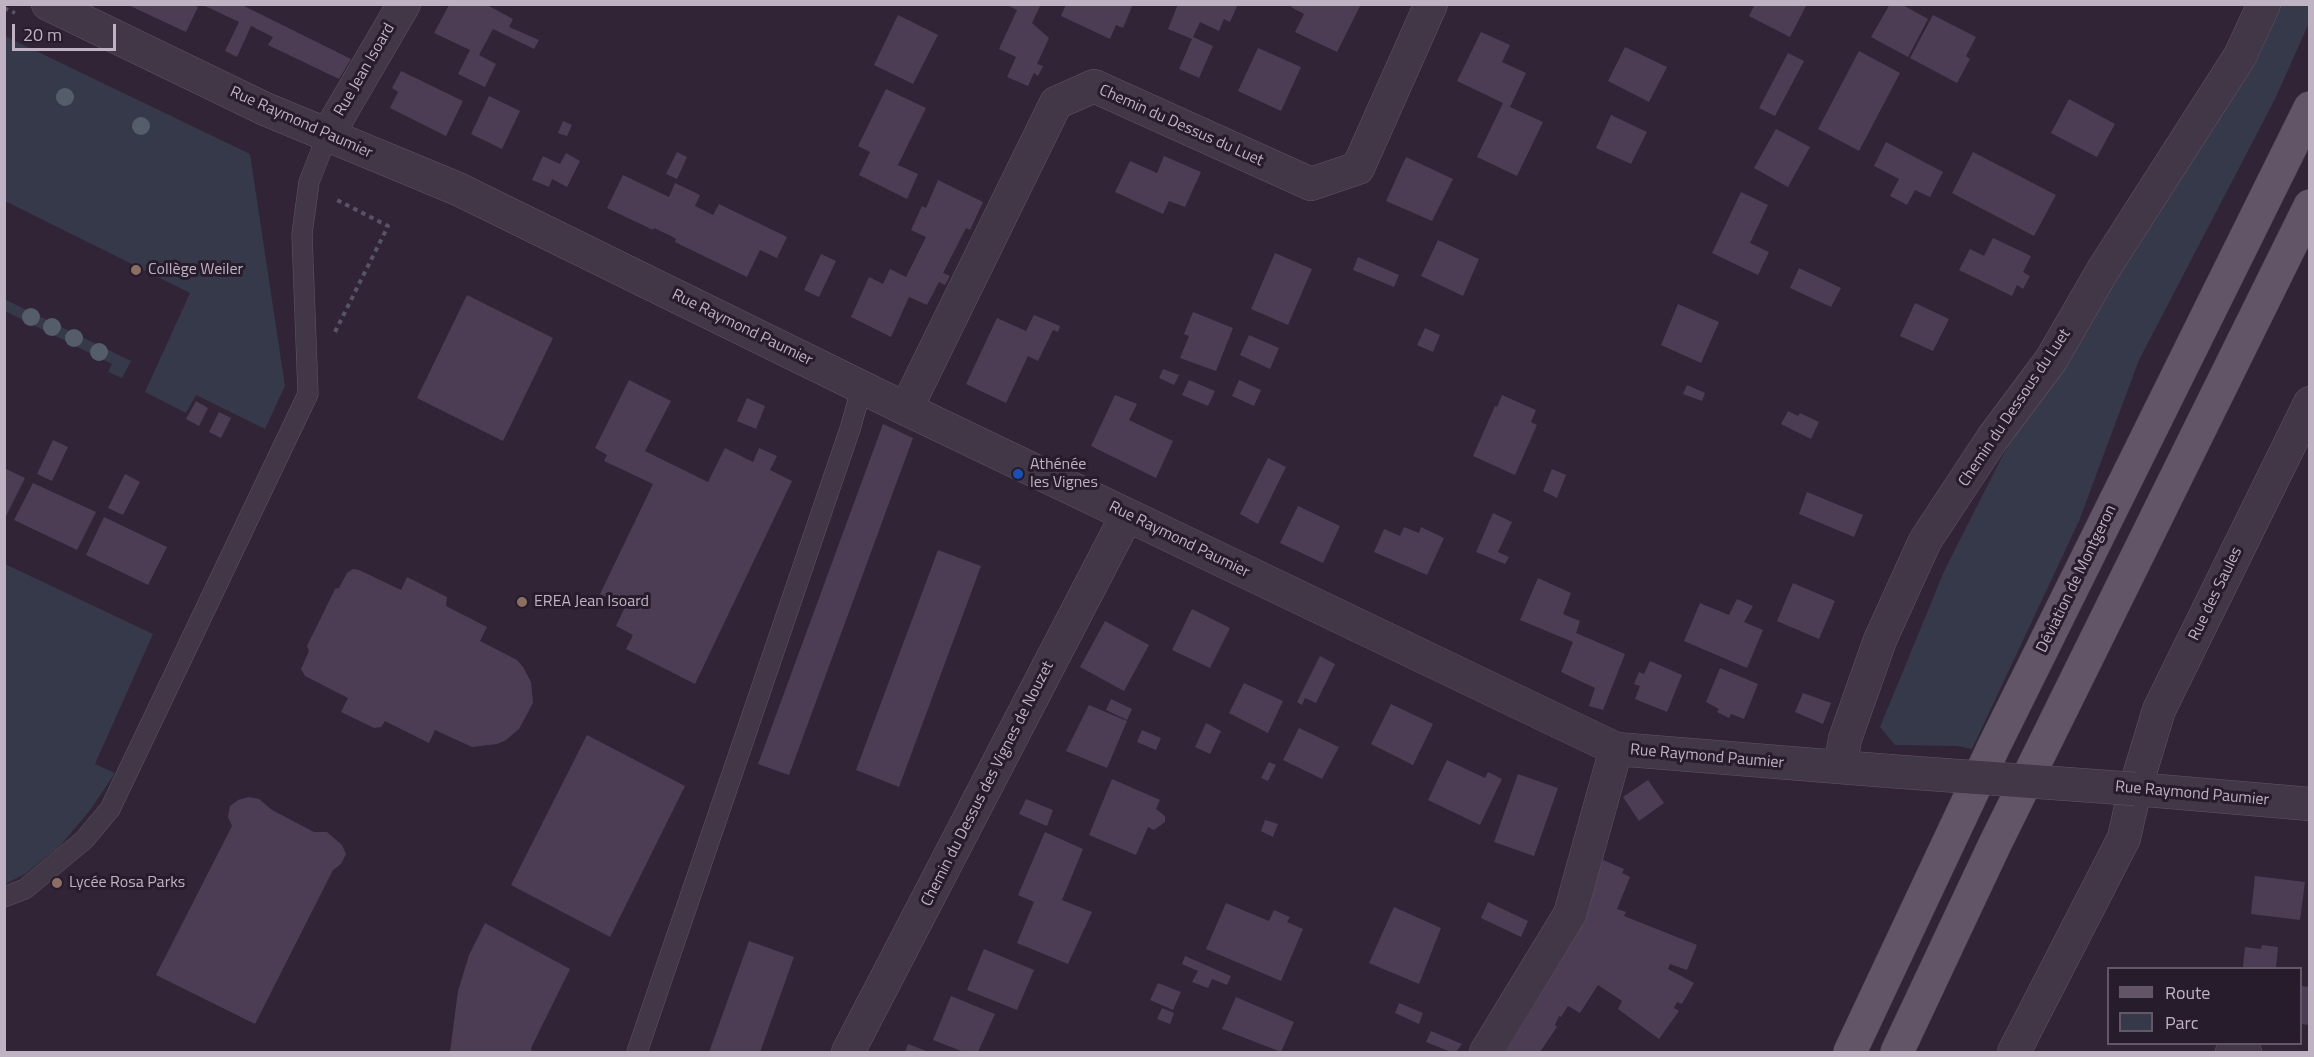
<!DOCTYPE html>
<meta charset="utf-8">
<style>
body{margin:0}
#map{position:relative;width:2314px;height:1057px;overflow:hidden;background:#302436;font-family:"Titillium Web",sans-serif}
canvas{display:block}
.frame{position:absolute;inset:0;border:6px solid #beb2c3;pointer-events:none}
.legend{position:absolute;left:2107px;top:967px;width:195px;height:78px;box-sizing:border-box;background:#271c2c;border:2px solid #635868;margin:0;padding:8px 10px;list-style:none;font-size:18px;color:#beb2c3}
.legend li{display:flex;align-items:center;gap:12px;height:30px}
.legend b{width:30px;border:2px solid #635868}
.scale{position:absolute;left:12px;top:24px;width:104px;height:27px;box-sizing:border-box;border:3px solid #beb2c3;border-top:0;padding-left:8px;font-size:18px;line-height:21px;white-space:nowrap;color:#beb2c3;-webkit-text-stroke:4px #271c2c;paint-order:stroke}
</style>
<div id="map">
<canvas width="2314" height="1057"></canvas>
<div class="frame"></div>
<ul class="legend">
<li><b style="height:8px;background:#615567"></b>Route</li>
<li><b style="height:16px;background:#36394a"></b>Parc</li>
</ul>
<div class="scale">20 m</div>
</div>
<script>
const ctx = document.querySelector('canvas').getContext('2d');
ctx.lineJoin = 'round';
function paint(path, color) {
  ctx.fillStyle = color;
  ctx.fill(path, 'evenodd');
}
function shape(rows) {
  const path = new Path2D();
  for (const r of rows) {
    path.moveTo(r[0], r[1]);
    for (let i = 2; i < r.length; i += 2) path.lineTo(r[i], r[i + 1]);
  }
  return path;
}
function stroke(path, color, width, dash) {
  ctx.strokeStyle = color;
  ctx.lineWidth = width;
  ctx.lineCap = dash ? 'butt' : 'round';
  ctx.setLineDash(dash || []);
  ctx.stroke(path);
}
function drawText(font, color, halo, rows, align = 'center') {
  ctx.font = font + ' "Titillium Web",sans-serif';
  ctx.lineWidth = 6;
  ctx.setLineDash([]);
  ctx.textBaseline = 'middle';
  ctx.strokeStyle = halo;
  ctx.fillStyle = color;
  for (const [text, x, y, turn = 0] of rows) {
    ctx.save();
    ctx.translate(x, y);
    ctx.rotate((+turn || 0) * Math.PI / 180);
    ctx.textAlign = isNaN(turn) ? turn : align;
    if (halo) ctx.strokeText(text, 0, 0);
    ctx.fillText(text, 0, 0);
    ctx.restore();
  }
}
paint(shape([
 [2278,5,2309,5,2309,23,2275,99,2139,360,2079,521,1972,749,1957,746,1895,745,1880,727,1945,569,2005,451,2211,121],
 [5,36,250,154,285,386,265,429,196,395,186,413,145,392,190,293,5,201],
 [4,299,131,361,122,378,108,372,112,364,5,311],
 [5,564,153,634,95,764,115,773,91,809,60,846,25,874,5,884]
]), '#36394a');
paint(shape([
 [126,4,192,4,198,7,186,32],
 [201,4,240,4,351,59,339,79,268,45,273,37,251,26,237,57,225,51,239,22],
 [1005,4,1041,4,1032,23,1049,38,1037,64,1043,66,1038,76,1034,73,1028,86,1007,77,1016,57,999,49,1017,10],
 [1066,4,1133,4,1123,28,1116,25,1110,39,1061,16],
 [1178,4,1238,4,1230,22,1224,19,1219,31,1200,22,1193,37,1213,46,1199,78,1179,69,1192,39,1168,29],
 [1292,4,1361,4,1337,52,1295,32,1304,14,1291,7],
 [1755,4,1807,4,1790,37,1749,16],
 [1890,4,1901,4,1928,19,1908,57,1871,37],
 [449,5,487,5,513,19,509,27,539,40,534,49,493,29,479,55,496,64,485,87,458,74,470,50,434,33],
 [898,15,938,35,913,84,874,65],
 [1933,15,1976,37,1966,56,1970,59,1957,83,1910,58],
 [1481,32,1510,45,1502,62,1526,73,1510,107,1543,122,1517,176,1477,157,1503,103,1457,81],
 [1625,47,1667,67,1649,102,1608,81],
 [1258,48,1301,67,1281,111,1238,91],
 [1859,51,1900,73,1859,151,1818,129],
 [1788,53,1804,61,1775,116,1759,108],
 [401,71,463,101,446,136,390,108,398,92,392,88],
 [886,89,926,108,898,165,918,174,907,199,859,175,870,152,858,146],
 [489,96,520,111,502,149,471,134],
 [2069,99,2115,124,2097,157,2051,133],
 [1611,115,1647,132,1631,164,1596,148],
 [563,121,572,125,567,136,558,133],
 [1776,129,1810,147,1788,187,1754,168],
 [1886,142,1943,172,1930,197,1915,190,1907,205,1890,196,1899,179,1874,166],
 [677,152,687,157,677,179,666,174],
 [1973,152,2056,195,2034,236,1952,193],
 [566,153,580,161,567,187,552,179,549,187,532,180,543,156,560,164],
 [1164,156,1201,172,1185,207,1169,201,1163,214,1115,192,1130,161,1157,173],
 [1406,157,1453,179,1432,221,1386,201],
 [623,175,669,197,675,183,700,195,695,206,713,215,719,204,787,237,777,258,760,250,747,277,675,242,676,239,671,236,654,228,653,230,607,208],
 [938,180,983,202,970,230,966,228,943,273,950,276,945,285,939,282,927,305,909,297,891,337,851,317,869,277,883,284,890,269,906,277,926,237,911,230,922,206,926,208],
 [1741,192,1768,205,1750,243,1769,252,1758,275,1712,253],
 [1993,238,2031,256,2023,272,2030,276,2023,289,2017,285,2012,296,1959,270,1970,249,1984,256],
 [1438,240,1479,259,1463,296,1421,276],
 [1275,253,1312,269,1288,325,1251,309],
 [821,254,836,261,819,297,804,290],
 [1358,257,1399,275,1394,287,1353,270],
 [1799,268,1841,288,1831,307,1790,288],
 [467,295,553,338,503,441,417,398],
 [1915,303,1949,319,1933,351,1900,336],
 [1678,304,1719,322,1701,363,1661,345],
 [1193,312,1233,328,1216,371,1180,358,1189,336,1184,334],
 [1034,315,1060,326,1058,332,1053,330,1038,361,1028,356,1006,403,966,384,997,318,1026,331],
 [1425,328,1440,335,1433,352,1417,345],
 [1249,335,1279,348,1270,369,1240,355],
 [1163,369,1179,375,1174,385,1159,378],
 [629,380,671,401,645,451,708,482,725,448,753,462,759,448,777,456,770,470,792,481,695,684,626,649,633,635,616,626,625,607,600,594,653,484,604,461,607,455,595,448],
 [1189,380,1215,391,1208,406,1182,395],
 [1239,380,1261,390,1254,406,1232,396],
 [1687,385,1705,393,1702,401,1683,394],
 [1115,395,1137,404,1129,420,1173,441,1156,478,1091,446],
 [1502,395,1536,410,1531,422,1537,425,1515,475,1473,456,1495,406,1497,407],
 [747,398,765,406,756,429,737,421],
 [196,401,208,408,199,426,186,419],
 [1788,411,1798,416,1800,413,1819,422,1811,439,1781,424],
 [219,412,231,418,221,438,209,432],
 [883,424,913,438,789,775,758,764],
 [53,440,68,447,52,481,37,474],
 [1268,458,1286,467,1258,524,1240,514],
 [4,468,25,478,6,516,4,515],
 [1552,469,1566,475,1557,498,1543,491],
 [125,474,140,482,123,515,108,508],
 [33,483,96,512,77,550,14,520],
 [1807,492,1863,515,1854,537,1799,514],
 [1298,506,1340,526,1323,563,1280,543],
 [1493,513,1512,522,1498,552,1509,557,1505,564,1476,552],
 [104,517,167,547,148,585,86,555],
 [1404,527,1419,533,1421,527,1444,538,1427,575,1374,552,1384,529,1400,536],
 [938,550,981,566,899,787,856,770],
 [353,569,359,570,401,590,407,577,447,597,446,606,487,627,480,641,517,660,523,667,531,682,533,703,519,729,506,740,497,744,472,747,435,730,429,743,385,721,381,727,374,728,341,712,348,698,305,676,301,669,309,651,307,646,335,589,339,588,347,573],
 [1538,578,1571,593,1563,614,1580,621,1576,633,1625,654,1603,710,1589,706,1595,688,1561,672,1573,642,1520,620],
 [1793,583,1835,601,1819,639,1777,621],
 [1737,599,1753,606,1744,622,1763,630,1747,668,1684,641,1700,603,1729,615],
 [1192,609,1230,628,1210,668,1172,650],
 [1105,621,1149,645,1124,691,1080,667],
 [1320,656,1335,664,1316,703,1305,698,1302,705,1297,702],
 [1650,661,1682,675,1667,712,1635,699,1640,686,1634,684,1639,672,1644,674],
 [1720,668,1758,684,1744,719,1731,714,1729,718,1717,712,1719,709,1706,702],
 [1244,683,1283,701,1268,733,1229,713],
 [1803,693,1831,703,1823,724,1795,712],
 [1111,699,1132,709,1127,720,1106,710],
 [1391,704,1433,724,1413,765,1371,744],
 [1089,705,1127,721,1107,768,1066,751],
 [1206,723,1221,731,1210,754,1195,747],
 [1299,728,1339,747,1322,779,1283,760],
 [1142,730,1161,738,1156,750,1137,742],
 [587,735,685,786,610,937,511,885],
 [1447,760,1485,778,1488,772,1502,779,1480,825,1428,800],
 [1269,762,1276,765,1268,781,1261,778],
 [1518,774,1558,788,1534,856,1494,842],
 [1112,779,1160,800,1156,809,1165,816,1165,822,1154,830,1148,827,1136,855,1089,835],
 [1648,780,1664,803,1639,821,1623,797],
 [249,797,259,799,272,810,314,832,327,832,342,845,346,854,341,864,333,870,255,1024,156,975,232,826,228,817,230,806,238,800],
 [1026,799,1053,810,1047,826,1019,814],
 [1265,820,1278,824,1273,837,1261,831],
 [1045,832,1083,849,1062,900,1092,912,1068,964,1017,943,1034,902,1018,895],
 [1603,860,1624,869,1622,873,1630,877,1617,909,1626,912,1624,916,1697,945,1687,970,1670,964,1668,969,1694,983,1682,1004,1677,1002,1674,1008,1679,1011,1659,1039,1618,1009,1622,1001,1598,985,1580,1013,1568,1006,1561,1017,1559,1016,1555,1025,1557,1027,1540,1052,1506,1052,1572,943],
 [2255,876,2305,882,2300,920,2251,914],
 [1488,902,1528,921,1521,937,1481,918],
 [1226,903,1269,921,1274,910,1290,917,1287,922,1303,929,1281,981,1206,949],
 [1394,907,1441,928,1419,984,1369,963],
 [485,923,570,969,531,1048,532,1052,450,1052,458,991,469,955],
 [749,941,794,957,760,1052,709,1052],
 [2262,945,2278,947,2276,968,2243,967,2245,947,2261,949],
 [984,949,1034,970,1017,1010,967,990],
 [1185,956,1231,976,1227,985,1212,979,1208,988,1192,982,1198,971,1182,964],
 [1158,983,1181,992,1173,1010,1150,1000],
 [2301,986,2310,987,2310,1025,2301,1024],
 [951,996,995,1014,978,1052,964,1052,933,1040],
 [1236,997,1294,1022,1281,1052,1222,1029],
 [1399,1003,1423,1013,1419,1024,1395,1013],
 [1162,1008,1174,1013,1170,1024,1157,1019],
 [1431,1031,1462,1044,1456,1052,1451,1052,1426,1042],
 [908,1044,929,1052,905,1052]
]), '#4c3d54');
const lane = shape([
 [4,897,25,889,84,840,110,809,308,394,302,234,309,182,327,136],
 [637,1052,850,429,862,387]
]);
const street = shape([
 [48,4,265,109,458,189,906,409,1616,749,1889,771],
 [327,136,404,4],
 [906,409,1056,103,1094,86,1311,184,1358,168,1431,4],
 [1840,767,1845,739,1880,640,1925,541,1992,439,2051,360,2103,270,2240,56,2264,4],
 [2135,789,2310,804],
 [848,1052,1127,515],
 [1486,1052,1570,914,1616,749],
 [2014,1052,2124,838,2135,789,2159,710,2310,403],
 [2232,1052,2245,1052]
]);
const primary = shape([
 [1850,1052,1994,746,2310,108],
 [1897,1052,1995,844,2310,206]
]);
stroke(lane, '#605565', 21);
stroke(street, '#605565', 34);
stroke(primary, '#4b4050', 34);
stroke(shape([
 [4,8,15,13],
 [335,332,388,226,335,199]
]), '#585365', 4, [4.5, 4.5]);
stroke(lane, '#423747', 20);
stroke(street, '#423747', 33);
stroke(primary, '#615567', 33);
const streetBridge = shape([
 [1889,771,2135,789]
]);
stroke(streetBridge, '#605565', 34, []);
stroke(streetBridge, '#423747', 33);
ctx.fillStyle = '#555d6b';
for (const [x, y] of [
 [65,97],
 [141,126],
 [31,317],
 [52,327],
 [74,338],
 [99,352]
]) {
  ctx.beginPath();
  ctx.arc(x, y, 9, 0, 2 * Math.PI);
  ctx.fill();
}
for (const [x, y, r, color] of [
 [136,270,6,"#8d6e63"],
 [1018,474,6,"#1a4fb4"],
 [522,602,6,"#8d6e63"],
 [57,883,6,"#8d6e63"]
]) {
  const dot = new Path2D();
  dot.arc(x, y, r, 0, 2 * Math.PI);
  ctx.fillStyle = color;
  ctx.fill(dot);
  stroke(dot, '#271c2c', 2);
}
drawText('16px', '#beb2c3', '#271c2c', [
 ["Rue Jean Isoard",365,70,-60],
 ["Rue Raymond Paumier",301,123,24],
 ["Chemin du Dessus du Luet",1181,126,24],
 ["Rue Raymond Paumier",742,328,26],
 ["Chemin du Dessous du Luet",2015,408,-56],
 ["Rue Raymond Paumier",1179,540,26],
 ["Déviation de Montgeron",2077,579,-64],
 ["Rue des Saules",2216,594,-64],
 ["Rue Raymond Paumier",1707,757,5],
 ["Chemin du Dessus des Vignes de Nouzet",988,784,-63],
 ["Rue Raymond Paumier",2192,794,5]
]);
drawText('16px', '#beb2c3', '#271c2c', [
 ["Collège Weiler",148,270],
 ["Athénée",1030,465],
 ["les Vignes",1030,483],
 ["EREA Jean Isoard",534,602],
 ["Lycée Rosa Parks",69,883]
], 'left');
</script>
